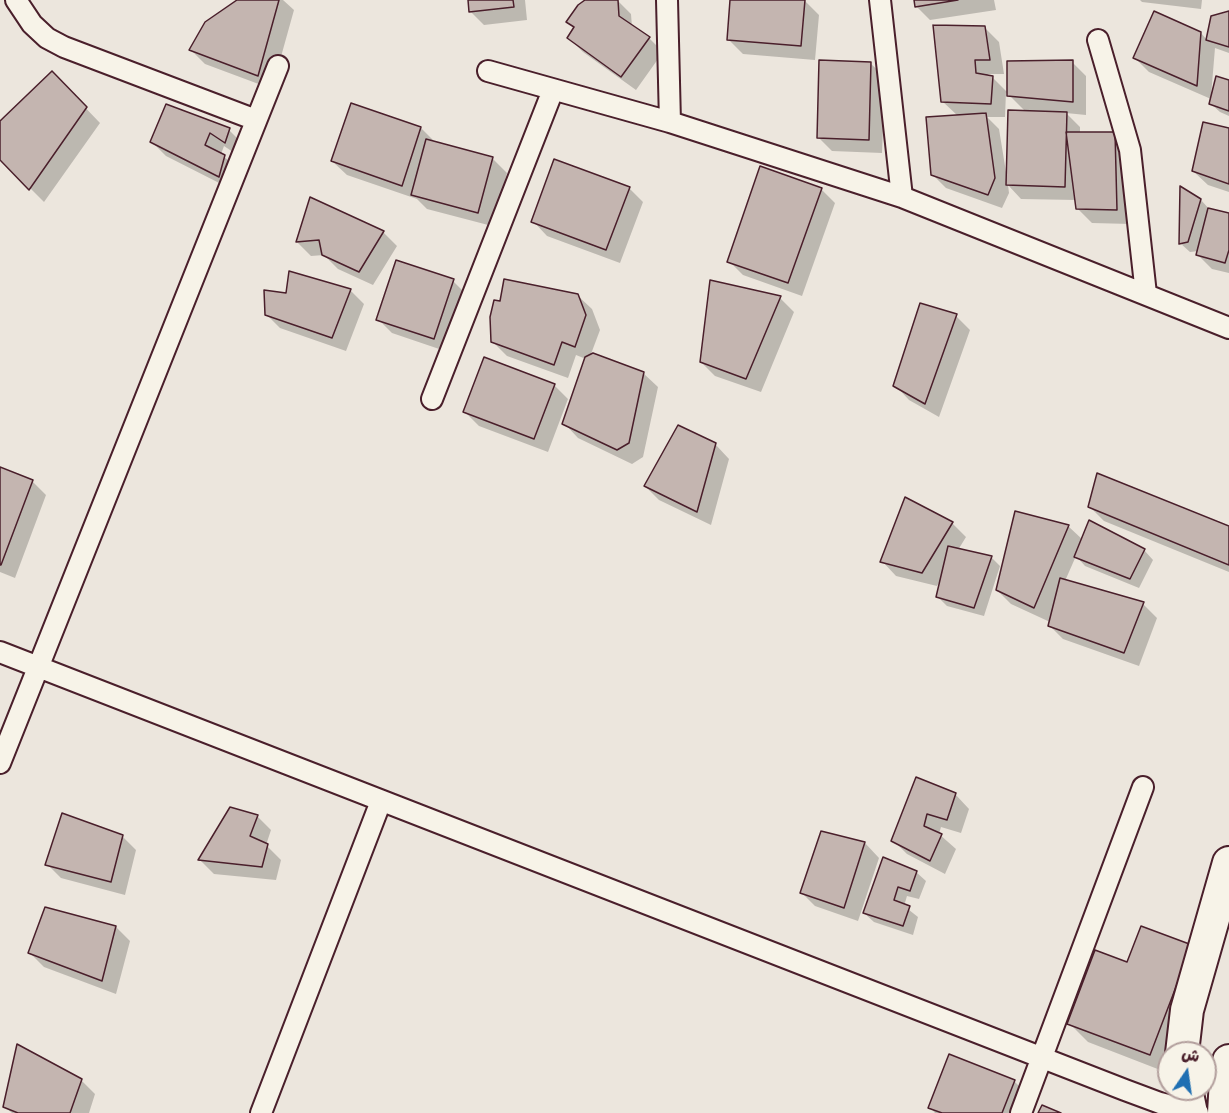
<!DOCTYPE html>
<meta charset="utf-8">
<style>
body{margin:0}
#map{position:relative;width:1229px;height:1113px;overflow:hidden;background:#ece6dd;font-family:Pangolin,"Playpen Sans Arabic",sans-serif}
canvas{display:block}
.north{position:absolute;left:1157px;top:1041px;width:60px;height:60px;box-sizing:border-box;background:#f7f3e8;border:2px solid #b29e9c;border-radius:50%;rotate:13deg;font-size:16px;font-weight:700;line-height:24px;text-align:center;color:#4a1f2b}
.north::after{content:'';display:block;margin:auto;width:21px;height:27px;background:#1f6fb2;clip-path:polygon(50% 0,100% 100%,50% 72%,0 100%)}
</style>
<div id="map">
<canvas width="1229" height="1113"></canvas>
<div class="north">ش</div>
</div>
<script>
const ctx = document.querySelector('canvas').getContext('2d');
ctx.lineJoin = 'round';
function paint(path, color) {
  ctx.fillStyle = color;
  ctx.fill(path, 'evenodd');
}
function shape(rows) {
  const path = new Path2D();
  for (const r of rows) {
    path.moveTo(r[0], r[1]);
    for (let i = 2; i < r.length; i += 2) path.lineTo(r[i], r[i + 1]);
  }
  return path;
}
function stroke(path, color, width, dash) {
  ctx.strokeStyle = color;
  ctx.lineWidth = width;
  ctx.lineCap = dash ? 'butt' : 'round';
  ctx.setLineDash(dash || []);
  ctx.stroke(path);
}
paint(shape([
 [240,0,283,0,294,10,272,89,205,64,191,50],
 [470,0,525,0,527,20,484,25,470,11],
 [588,0,617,0,631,14,632,27,649,38,663,52,636,90,583,52,569,38,575,29,568,21],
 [732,0,805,1,819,15,815,60,743,54,729,40],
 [916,0,994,0,996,10,930,20,916,6],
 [1140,0,1202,0,1201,9,1142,2],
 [1229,13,1229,53,1215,48,1211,96,1229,81,1229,116,1220,112,1210,103,1211,99,1149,72,1135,58,1201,33,1207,40],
 [985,28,999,42,1004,74,988,74,989,77,992,77,1009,94,1072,62,1086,76,1086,115,1066,113,1080,127,1080,133,1114,134,1129,148,1131,224,1092,223,1077,208,1076,200,1021,199,1008,185,1009,193,1002,208,946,188,932,174,958,116,942,101],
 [1006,92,1026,112,1007,172,1006,172,999,129,987,117,1005,117],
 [870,63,885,77,882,153,832,151,818,137],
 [52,73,100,123,44,202,0,158,0,123],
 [352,105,421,128,436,143,493,159,507,173,492,226,427,209,417,199,347,175,332,161],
 [229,130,243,144,239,156,224,146,221,154,239,170,233,190,166,156,152,142],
 [1229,130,1229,192,1208,185,1193,171],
 [629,188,643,202,620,263,547,236,533,221],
 [821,189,835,203,802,296,743,275,729,261],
 [1201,200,1210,210,1229,215,1229,273,1212,269,1198,255,1199,251,1190,252,1180,243],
 [383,232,397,246,373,285,338,269,324,255,311,256,297,242],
 [453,281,467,295,448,352,392,333,378,319],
 [350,290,364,304,346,351,280,328,266,314,287,294],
 [577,295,592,309,600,330,591,354,643,373,658,387,643,457,632,464,578,438,564,423,586,359,576,355,568,378,507,356,492,341],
 [780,298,794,312,761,392,715,376,701,362],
 [956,316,970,330,939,417,909,400,895,385],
 [554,385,568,399,548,452,479,426,465,412],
 [715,444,729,459,711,525,659,500,645,486],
 [0,469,32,481,46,495,15,578,0,572],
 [906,499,952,523,966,537,958,550,991,557,1000,566,984,616,947,606,938,597,941,579,937,586,896,576,882,561],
 [1090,507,1229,527,1229,572,1104,521],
 [1068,526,1083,540,1144,550,1153,560,1139,588,1085,566,1076,556,1065,581,1143,604,1157,618,1139,666,1063,639,1049,625,1050,622,1011,604,997,590],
 [917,779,955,794,969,809,961,833,941,827,939,834,956,849,945,874,907,854,893,840],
 [257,816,271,830,266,845,281,860,276,880,214,874,200,860],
 [822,833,865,843,879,858,858,921,815,906,801,892],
 [122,836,136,850,125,895,61,878,47,864],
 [916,872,926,881,919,899,907,896,904,906,918,917,913,935,874,922,864,913],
 [46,909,116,927,130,941,116,994,44,967,30,953],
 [1128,964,1210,965,1169,1053,1168,1073,1088,1042,1069,1023],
 [81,1080,95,1094,89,1113,12,1113,5,1107],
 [1014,1081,1028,1095,1022,1113,935,1113,930,1107]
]), '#0003');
const building = shape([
 [237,0,279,0,258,76,189,50,205,22,237,0],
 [468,0,513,0,514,7,469,12,468,0],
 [585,0,618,0,619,16,650,37,621,77,567,38,574,27,566,22,578,5,585,0],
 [730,0,805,0,801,46,727,40,730,0],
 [914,0,958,0,915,7,914,0],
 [1154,11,1201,32,1197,86,1133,58,1154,11],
 [1229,11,1229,47,1206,40,1211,16,1229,11],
 [933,25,985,26,990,60,975,60,976,73,993,76,991,104,941,102,933,25],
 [819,60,871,62,869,140,817,138,819,60],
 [1073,60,1073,102,1007,96,1007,61,1073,60],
 [52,71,87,107,29,190,0,160,0,121,52,71],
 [1216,76,1229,80,1229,111,1209,104,1216,76],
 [351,103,421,127,402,186,331,161,351,103],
 [166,104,230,128,225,143,210,133,205,145,225,155,219,177,150,142,166,104],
 [1008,110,1067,112,1065,187,1006,185,1008,110],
 [986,113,995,178,988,195,931,175,926,117,986,113],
 [1203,122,1229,128,1229,184,1192,171,1203,122],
 [1066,132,1115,132,1117,210,1076,209,1066,132],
 [426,139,493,157,478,213,411,195,426,139],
 [554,159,630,187,606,250,531,222,554,159],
 [760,166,822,188,788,283,727,262,760,166],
 [1180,186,1201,199,1188,242,1179,244,1180,186],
 [310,197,384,231,359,272,322,255,319,240,296,242,310,197],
 [1208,208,1229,213,1229,250,1225,263,1196,255,1208,208],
 [396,260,454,279,434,339,376,320,396,260],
 [289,271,351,289,332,338,265,315,264,290,286,293,289,271],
 [504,279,578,294,586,315,575,347,562,342,554,365,491,342,490,317,494,300,500,301,504,279],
 [710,280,781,296,746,379,700,362,710,280],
 [920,303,957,314,925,404,893,386,920,303],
 [593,353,644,372,629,443,617,450,562,424,585,357,593,353],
 [484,357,555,384,534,439,463,412,484,357],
 [678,425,716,443,697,512,644,486,678,425],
 [0,467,33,480,1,565,0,565,0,467],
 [1097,473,1229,526,1229,565,1088,507,1097,473],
 [905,497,953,522,922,573,880,562,905,497],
 [1015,511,1069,525,1034,608,996,590,1015,511],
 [1089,520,1145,549,1130,579,1074,557,1089,520],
 [948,546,992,556,974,608,936,597,948,546],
 [1060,578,1144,602,1124,653,1048,626,1060,578],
 [916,777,956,793,947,820,927,814,924,826,942,834,930,861,891,841,916,777],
 [230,807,258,815,250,836,268,844,262,867,198,860,230,807],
 [62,813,123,835,111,882,45,865,62,813],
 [821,831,865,842,844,908,800,893,821,831],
 [883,857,917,871,910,891,898,887,894,900,910,906,903,926,863,913,883,857],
 [45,907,116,926,102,981,28,953,45,907],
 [1141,926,1192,945,1150,1055,1067,1024,1095,950,1127,962,1141,926],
 [17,1044,82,1079,70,1113,18,1113,3,1107,17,1044],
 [949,1054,1015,1080,1002,1113,942,1113,928,1108,949,1054],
 [1042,1105,1061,1113,1038,1113,1042,1105]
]);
paint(building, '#c4b5b0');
stroke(building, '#4a1f2b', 1.5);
const minor = shape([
 [16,0,32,24,47,38,64,47,256,120],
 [667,0,670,122],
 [880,0,902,197],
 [1098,40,1130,150,1146,294],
 [488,71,670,122,902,197,1229,328],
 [432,399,553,90],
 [0,652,1125,1090,1160,1103,1198,1113],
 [0,763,278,66],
 [261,1113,381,801],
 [1021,1113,1143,787]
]);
const primary = shape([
 [1182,1053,1187,1010,1229,863],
 [1186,1089,1191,1113],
 [1224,1113,1226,1080,1229,1061]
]);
stroke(minor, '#4a1f2b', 24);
stroke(primary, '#4a1f2b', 36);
stroke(minor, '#f7f3e8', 20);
stroke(primary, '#f7f3e8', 32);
</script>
